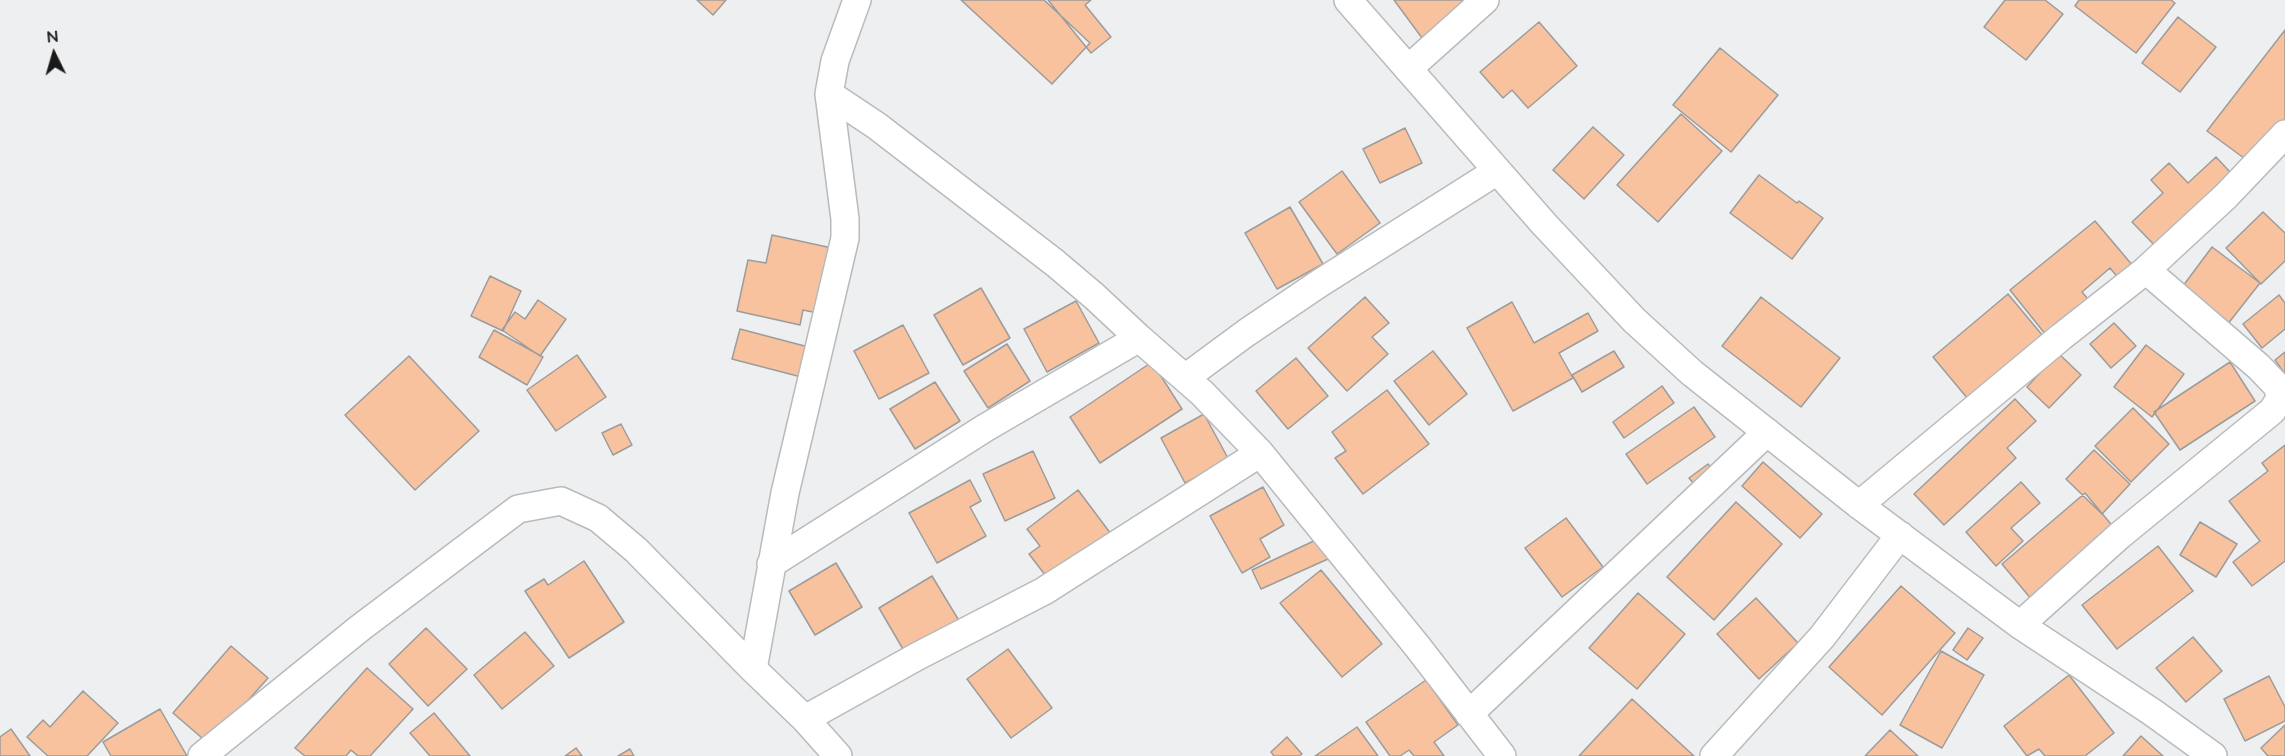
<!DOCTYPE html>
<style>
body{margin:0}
#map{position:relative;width:2285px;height:756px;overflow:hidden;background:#eeeff0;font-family:Mulish,sans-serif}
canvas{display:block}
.north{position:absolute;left:24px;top:24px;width:60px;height:60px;-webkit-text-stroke:4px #eeeff0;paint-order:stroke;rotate:355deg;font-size:16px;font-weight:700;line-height:24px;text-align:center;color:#1a1a1b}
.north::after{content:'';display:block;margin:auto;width:21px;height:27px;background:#1a1a1b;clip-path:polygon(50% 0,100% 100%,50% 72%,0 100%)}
</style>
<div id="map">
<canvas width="2285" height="756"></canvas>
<div class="north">N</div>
</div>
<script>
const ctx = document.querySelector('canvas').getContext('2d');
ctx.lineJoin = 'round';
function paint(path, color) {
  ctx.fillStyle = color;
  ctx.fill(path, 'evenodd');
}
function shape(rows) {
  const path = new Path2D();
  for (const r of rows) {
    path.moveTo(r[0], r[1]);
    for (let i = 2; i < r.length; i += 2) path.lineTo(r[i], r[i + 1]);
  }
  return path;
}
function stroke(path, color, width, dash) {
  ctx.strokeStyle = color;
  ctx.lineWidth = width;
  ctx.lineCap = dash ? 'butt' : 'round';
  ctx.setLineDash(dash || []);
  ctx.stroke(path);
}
const building = shape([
 [697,0,726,0,713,15,697,0],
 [961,0,1044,0,1090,43,1052,84,961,0],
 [1048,0,1091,0,1085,5,1111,37,1091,53,1048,0],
 [1394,0,1481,0,1425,42,1394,0],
 [2005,0,2045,0,2063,14,2026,60,1984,27,2005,0],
 [2079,0,2171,0,2175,3,2136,53,2075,6,2079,0],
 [2178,17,2216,47,2180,92,2142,63,2178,17],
 [1539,22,1577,66,1528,108,1512,90,1503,98,1480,72,1539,22],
 [2285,30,2285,143,2248,161,2207,131,2285,30],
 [1720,48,1778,95,1731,152,1673,105,1720,48],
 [1681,114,1722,151,1658,222,1617,185,1681,114],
 [1593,127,1624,155,1584,199,1553,170,1593,127],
 [1405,128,1422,163,1380,183,1363,149,1405,128],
 [2216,157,2244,187,2164,255,2132,222,2163,193,2151,180,2169,163,2188,183,2216,157],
 [1342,171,1380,223,1337,254,1299,202,1342,171],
 [1759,175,1797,203,1799,201,1823,218,1792,259,1730,213,1759,175],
 [1290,207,1323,264,1277,289,1245,233,1290,207],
 [2263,212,2285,233,2285,261,2261,284,2226,248,2263,212],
 [2095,221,2139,273,2124,285,2110,268,2082,292,2093,305,2050,340,2010,290,2095,221],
 [772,235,841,250,827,315,803,310,800,325,737,311,748,260,766,263,772,235],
 [2212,247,2260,283,2227,325,2180,290,2212,247],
 [490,276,521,291,503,331,471,316,490,276],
 [981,288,1010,338,963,365,934,315,981,288],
 [2008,294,2048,342,1973,405,1933,357,2008,294],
 [2279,295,2285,303,2285,329,2262,348,2243,324,2279,295],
 [1365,297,1389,323,1372,337,1388,354,1347,391,1308,348,1365,297],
 [1761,297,1840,358,1801,407,1722,346,1761,297],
 [538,300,566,319,540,356,502,330,515,312,525,319,538,300],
 [1076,301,1099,343,1047,372,1024,329,1076,301],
 [1512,302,1534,343,1588,313,1598,331,1559,353,1573,378,1513,411,1467,328,1512,302],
 [2114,323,2136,346,2111,368,2090,344,2114,323],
 [903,325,929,373,879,399,854,351,903,325],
 [740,329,816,349,809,379,732,359,740,329],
 [494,330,543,357,527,385,479,357,494,330],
 [1007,344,1030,381,988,408,964,371,1007,344],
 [2146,345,2184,374,2152,417,2114,387,2146,345],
 [1433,351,1467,394,1429,425,1394,381,1433,351],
 [1614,351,1624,367,1582,392,1572,375,1614,351],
 [2285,352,2285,374,2275,360,2285,352],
 [2058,353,2081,375,2049,408,2027,387,2058,353],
 [577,355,606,397,556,431,527,390,577,355],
 [409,356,479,431,415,490,345,415,409,356],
 [1296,358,1328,396,1288,429,1256,391,1296,358],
 [1152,362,1182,409,1100,463,1070,417,1152,362],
 [2230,362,2255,401,2180,450,2154,412,2230,362],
 [935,382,960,421,915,449,890,409,935,382],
 [1662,386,1674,403,1624,438,1613,422,1662,386],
 [1387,390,1429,444,1363,494,1335,458,1346,451,1332,432,1387,390],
 [2015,399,2036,421,2007,448,2016,458,1944,525,1914,494,2015,399],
 [1694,407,1715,437,1647,484,1626,454,1694,407],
 [2133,408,2169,444,2131,482,2095,446,2133,408],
 [1204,414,1229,460,1185,483,1161,438,1204,414],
 [621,424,632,445,613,455,602,433,621,424],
 [2285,445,2285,561,2252,586,2233,562,2260,541,2229,501,2268,471,2262,463,2285,445],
 [2094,450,2130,484,2102,514,2066,479,2094,450],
 [1033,451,1055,498,1005,521,983,474,1033,451],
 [1763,462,1822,514,1800,538,1742,486,1763,462],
 [1708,464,1720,480,1702,494,1689,478,1708,464],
 [970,480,981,501,970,507,986,536,937,563,909,513,970,480],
 [2021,482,2040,503,2011,528,2023,541,1996,566,1966,532,2021,482],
 [1263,487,1284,525,1260,539,1270,557,1242,573,1210,516,1263,487],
 [1078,490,1111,534,1049,580,1029,554,1040,546,1027,529,1078,490],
 [2085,493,2115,529,2032,600,2002,564,2085,493],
 [1736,502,1782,544,1714,620,1667,577,1736,502],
 [1566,518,1603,567,1562,597,1525,548,1566,518],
 [2200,522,2237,544,2216,577,2180,555,2200,522],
 [1318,539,1328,559,1261,589,1252,570,1318,539],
 [2158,546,2193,591,2117,649,2082,605,2158,546],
 [584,561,624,622,569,658,525,591,544,579,548,585,584,561],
 [836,563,862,607,815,635,789,591,836,563],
 [1321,570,1382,644,1342,677,1280,603,1321,570],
 [932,576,961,624,907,656,879,608,932,576],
 [1901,586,1955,633,1882,715,1829,667,1901,586],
 [1638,593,1685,634,1637,689,1589,648,1638,593],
 [1756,598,1798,643,1759,679,1717,634,1756,598],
 [426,628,467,669,428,706,389,664,426,628],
 [1968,628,1983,638,1967,660,1953,650,1968,628],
 [525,632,554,666,502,709,474,675,525,632],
 [2193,637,2222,671,2186,702,2156,668,2193,637],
 [231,646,268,678,209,744,173,713,231,646],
 [1008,649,1052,708,1011,738,967,679,1008,649],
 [1941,651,1984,675,1942,748,1900,725,1941,651],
 [367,668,413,709,370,756,358,756,351,750,346,756,305,756,295,748,367,668],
 [2069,675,2114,733,2085,756,2045,756,2039,749,2027,756,2004,726,2069,675],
 [2269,676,2285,707,2285,721,2245,741,2224,699,2269,676],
 [1426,680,1458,725,1434,742,1444,756,1414,756,1409,750,1400,756,1390,756,1366,722,1426,680],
 [83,691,118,723,87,756,48,756,27,737,43,720,50,727,83,691],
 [1632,699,1694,756,1579,756,1632,699],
 [160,709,187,756,111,756,103,742,160,709],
 [434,713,470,756,430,756,410,733,434,713],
 [2285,725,2285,756,2268,756,2261,748,2285,725],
 [1357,727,1378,756,1315,756,1357,727],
 [11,729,30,756,0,756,0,737,11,729],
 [1890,730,1918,756,1865,756,1890,730],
 [2141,736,2163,756,2123,756,2141,736],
 [1287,737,1302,754,1299,756,1274,756,1271,752,1287,737],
 [576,748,582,756,565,756,576,748],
 [630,749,634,756,618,756,630,749]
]);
paint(building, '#f9c29f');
stroke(building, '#9d9c9b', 1.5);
const street = shape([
 [1348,0,1544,224,1634,320,1692,373,1859,505,2020,625,2152,712,2213,756],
 [1408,69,1485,0],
 [829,94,877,126,1055,263,1094,296,1139,338,1202,393,1260,453,1417,646,1502,756],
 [1185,378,1246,333,1320,283,1497,171],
 [1859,505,2061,337,2146,270,2226,196,2285,134],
 [771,564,985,428,1139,338],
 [2020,625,2119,536,2272,411,2278,402,2280,395,2277,386,2259,367,2146,270],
 [753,669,785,493,845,238,845,219,829,94,835,61,857,0],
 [1469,714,1767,432],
 [805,719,918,656,1044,591,1260,453],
 [202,756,360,628,518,509,561,501,598,518,636,550,753,669,805,719,838,756],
 [1714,756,1822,637,1900,535]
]);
stroke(street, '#b8babb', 30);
stroke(street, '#fff', 27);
</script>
